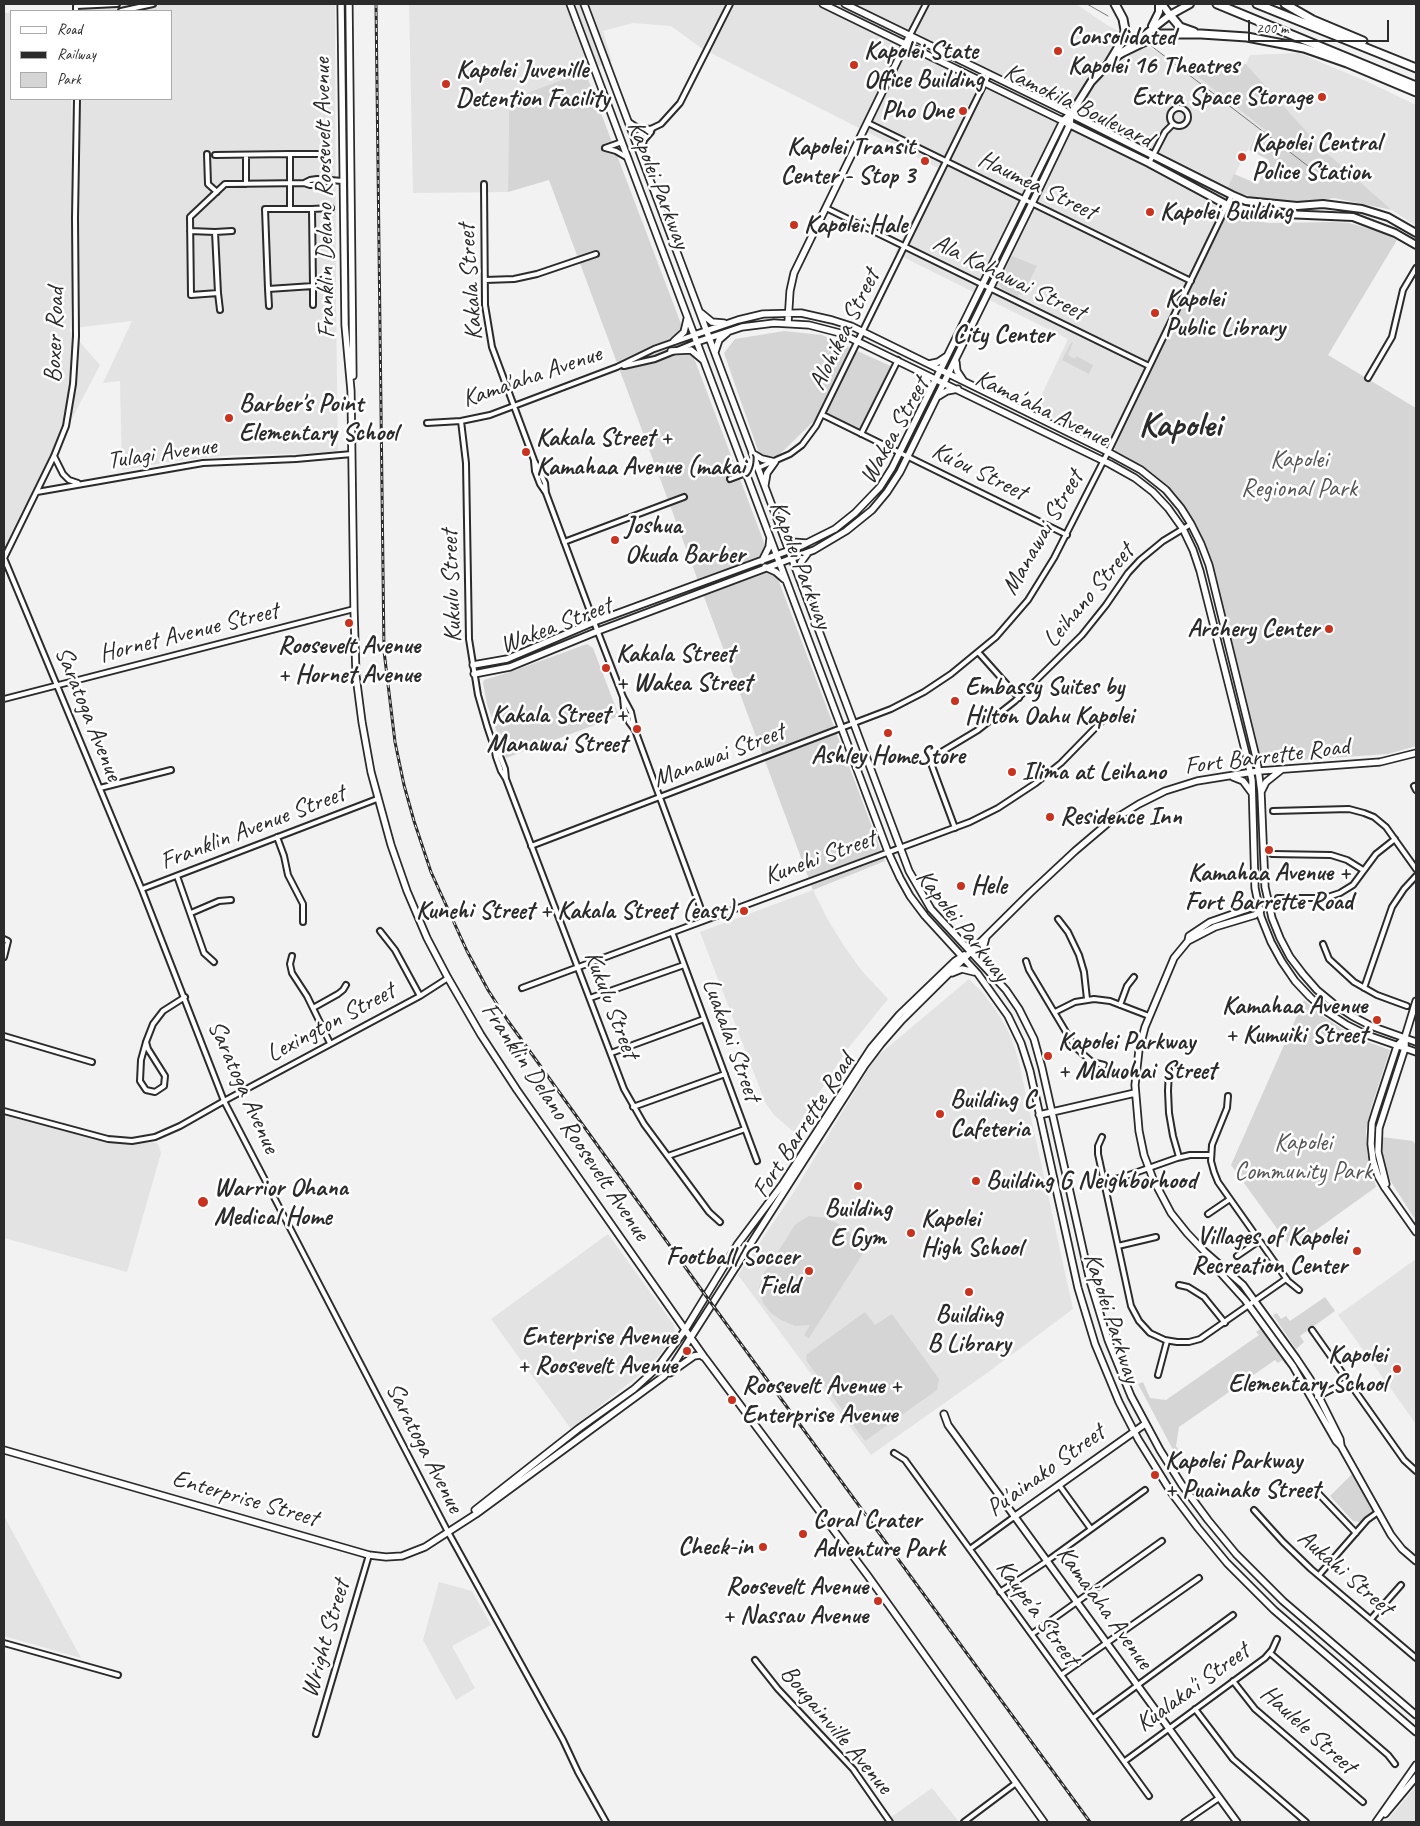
<!DOCTYPE html>
<style>
body{margin:0}
#map{position:relative;width:1420px;height:1826px;overflow:hidden;background:#f2f2f2;font-family:Caveat,sans-serif}
canvas{display:block}
.frame{position:absolute;inset:0;border:5px solid #2b2b2b;pointer-events:none}
.legend{position:absolute;left:10px;top:10px;width:162px;height:90px;box-sizing:border-box;background:#fff;border:1px solid #aaa;margin:0;padding:6px 9px;list-style:none;font-size:15px;color:#2b2b2b}
.legend li{display:flex;align-items:center;gap:10px;height:25px}
.legend b{width:25px;border:1px solid #aaa}
.scale{position:absolute;left:1248px;top:20px;width:141px;height:22px;box-sizing:border-box;border:2px solid #2b2b2b;border-top:0;padding-left:6px;font-size:15px;line-height:18px;white-space:nowrap;color:#2b2b2b;-webkit-text-stroke:4px #fff;paint-order:stroke}
</style>
<div id="map">
<canvas width="1420" height="1826"></canvas>
<div class="frame"></div>
<ul class="legend">
<li><b style="height:6px;background:#fff"></b>Road</li>
<li><b style="height:6px;background:#2b2b2b"></b>Railway</li>
<li><b style="height:14px;background:#d5d5d5"></b>Park</li>
</ul>
<div class="scale">200 m</div>
</div>
<script>
const ctx = document.querySelector('canvas').getContext('2d');
ctx.lineJoin = 'round';
function paint(path, color) {
  ctx.fillStyle = color;
  ctx.fill(path, 'evenodd');
}
function shape(rows) {
  const path = new Path2D();
  for (const r of rows) {
    if (r.length === 3) {
      path.moveTo(r[0] + r[2], r[1]);
      path.arc(r[0], r[1], r[2], 0, 2 * Math.PI);
      continue;
    }
    path.moveTo(r[0], r[1]);
    for (let i = 2; i < r.length; i += 2) path.lineTo(r[i], r[i + 1]);
  }
  return path;
}
function stroke(path, color, width, dash) {
  ctx.strokeStyle = color;
  ctx.lineWidth = width;
  ctx.lineCap = dash ? 'butt' : 'round';
  ctx.setLineDash(dash || []);
  ctx.stroke(path);
}
function drawText(font, color, halo, rows, align = 'center') {
  ctx.font = font + ' Caveat,sans-serif';
  ctx.lineWidth = 5;
  ctx.setLineDash([]);
  ctx.textBaseline = 'middle';
  ctx.strokeStyle = halo;
  ctx.fillStyle = color;
  for (const [text, x, y, turn = 0] of rows) {
    ctx.save();
    ctx.translate(x, y);
    ctx.rotate((+turn || 0) * Math.PI / 180);
    ctx.textAlign = isNaN(turn) ? turn : align;
    if (halo) ctx.strokeText(text, 0, 0);
    ctx.fillText(text, 0, 0);
    ctx.restore();
  }
}
paint(shape([
 [75,4,335,4,336,306,338,453,233,455,174,461,122,470,120,381,103,383,132,321,74,328,77,99,171,99,171,11,73,11],
 [400,4,1076,4,1107,25,1183,65,1265,130,1254,138,1227,189,1228,212,1115,447,1035,409,1068,339,895,253,938,168,701,48,671,26,633,23,603,31,612,61,509,100,508,192,413,193,409,4],
 [4,13,11,13,11,99,71,99,74,265,70,331,100,365,4,549],
 [1299,53,1366,81,1416,105,1416,226,1392,210,1322,150,1246,64,1250,55],
 [813,890,828,920,844,946,862,971,888,999,846,1051,794,1132,774,1115,765,1102,700,932],
 [969,979,984,994,1001,1018,1011,1037,1018,1058,1073,1309,987,1373,871,1455,738,1275,794,1192,875,1058],
 [4,1114,113,1143,134,1144,153,1142,158,1144,161,1153,127,1272,4,1238],
 [608,1234,674,1325,675,1330,661,1353,647,1369,571,1429,491,1319],
 [1416,1259,1416,1424,1338,1315],
 [4,1516,81,1658,4,1636],
 [439,1582,472,1591,491,1625,452,1646,475,1688,456,1700,423,1640],
 [1416,1786,1416,1822,1386,1822],
 [932,1788,959,1822,893,1822,890,1818]
]), '#e3e3e3');
paint(shape([
 [1246,64,1322,149,1392,210,1334,198,1309,202,1258,199,1227,189,1234,174,1258,184,1269,160,1249,150,1254,138,1265,130,1183,65],
 [585,71,885,861,813,890,549,180,508,192,509,100],
 [1228,212,1243,218,1268,223,1333,222,1349,223,1375,230,1397,240,1328,355,1416,408,1416,746,1388,754,1270,762,1259,757,1210,563,1173,497,1115,453,1115,447],
 [1012,256,1037,266,1022,295,1019,294,1018,297,1002,289,999,283],
 [784,331,822,335,893,367,865,431,820,410,814,421,778,456,760,456,724,353,735,339],
 [1073,342,1068,355,1075,359,1076,356,1093,365,1089,374,1062,360,1071,343],
 [587,644,593,648,619,716,506,758,487,704,483,683,484,680,513,671],
 [1304,1000,1324,1017,1344,1030,1365,1041,1390,1050,1371,1108,1366,1130,1367,1153,1376,1187,1291,1248,1231,1165],
 [1382,1137,1413,1141,1416,1146,1416,1221,1390,1180,1383,1159],
 [809,1216,827,1218,842,1226,851,1234,858,1248,863,1241,869,1244,809,1338,804,1335,810,1325,795,1326,781,1320,771,1313,763,1303,759,1288,763,1275,795,1225,802,1220],
 [1325,1297,1335,1311,1300,1336,1304,1342,1296,1349,1273,1315,1277,1313,1281,1319,1286,1316,1290,1321],
 [865,1312,875,1325,892,1314,939,1379,937,1390,865,1441,806,1360,807,1354],
 [1262,1322,1290,1361,1285,1364,1282,1360,1278,1363,1275,1360,1179,1427,1176,1446,1185,1460,1180,1463,1138,1384,1143,1382,1150,1398,1166,1400,1259,1335,1256,1332,1260,1329,1258,1324],
 [1355,1471,1373,1506,1372,1511,1360,1522,1353,1521,1330,1496]
]), '#d5d5d5');
stroke(shape([
 [1087,4,1108,16],
 [1150,45,1308,166]
]), '#787878', 1);
const street = shape([
 [76,11,76,6,117,4],
 [121,11,153,4],
 [910,35,926,4],
 [1179,117,9],
 [629,122,638,128,652,129],
 [868,123,1191,281],
 [634,137,661,124,680,103,730,4],
 [605,148,616,151,628,158],
 [605,148,622,142],
 [641,152,644,140,651,132],
 [207,154,208,184,217,192],
 [215,155,290,154],
 [1149,163,1165,132,1173,124],
 [304,183,310,180,317,179,343,181],
 [246,184,246,155],
 [484,184,485,305,492,347,534,460,545,483,546,493,594,622,623,697,631,712,635,730,705,920],
 [826,208,1149,366],
 [290,209,265,209,268,289,313,286,312,209,290,209,290,154,328,154],
 [312,209,331,208],
 [190,231,215,232],
 [232,231,215,232,218,293,191,295,190,217,225,184,304,183,310,185,318,185,326,181],
 [485,280,514,279,537,274,596,254],
 [313,286,313,305],
 [268,289,269,306],
 [218,293,220,310],
 [624,366,655,359,697,342],
 [1368,378,1392,337,1403,290,1416,268],
 [823,415,1067,535],
 [461,421,466,463,469,639,478,695,487,726,494,747,500,756,505,769,506,779,624,1089,644,1124,709,1212,720,1222],
 [427,423,461,421,490,415,617,367,654,349,694,335],
 [861,434,898,360],
 [54,456,63,474,69,480,78,483],
 [534,461,535,471,540,484,546,493],
 [758,468,790,454,802,445,816,426,989,74],
 [730,479,746,473],
 [37,492,203,463,296,459,352,454],
 [564,542,684,497],
 [4,558,142,890,224,1101,448,1532,563,1740,578,1772,606,1822],
 [4,558,54,456,66,426,73,384,76,336,75,218,77,99],
 [978,652,1019,698],
 [623,698,624,708,629,722,635,730],
 [4,699,354,609],
 [494,747,496,757,501,771,506,779],
 [1414,786,1416,790],
 [100,788,171,770],
 [1273,811,1349,809,1364,813,1374,817,1386,827,1416,869],
 [955,828,932,766,933,757,978,730,1015,701,1082,635,1106,605,1128,573,1140,560,1163,541,1191,524],
 [277,837,284,856,288,875,303,904,303,922],
 [531,846,891,709,924,692,951,674,996,637,1028,600,1054,558,1108,452,1232,195],
 [1272,854,1331,855,1347,860,1363,870],
 [177,876,204,953,214,962],
 [142,889,377,799],
 [1278,898,1325,898,1340,893,1353,885,1376,854,1395,839],
 [191,913,219,901,231,900],
 [1058,919,1068,932,1079,955,1084,972,1087,999],
 [380,931,395,950,420,996],
 [672,932,757,1161],
 [4,939,8,941,4,957],
 [1323,944,1329,959,1354,982,1377,995,1407,1006],
 [292,956,290,964,292,973,307,996,330,1043],
 [1026,961,1029,970,1075,1047,1092,1062,1104,1065],
 [522,988,970,822,998,808,1036,783,1061,763,1105,718],
 [1364,988,1392,907,1404,889,1416,876],
 [590,998,684,965],
 [1120,1005,1127,986,1134,977],
 [313,1008,338,994,343,990,346,985],
 [1055,1012,1075,1002,1094,999,1110,1001,1149,1016],
 [4,1036,92,1062],
 [146,1042,148,1049,165,1076,164,1086,155,1092,146,1090,140,1081,141,1060,146,1042,153,1024,163,1011,185,997],
 [611,1053,704,1019],
 [1169,1070,1168,1091,1169,1113,1173,1136,1179,1157],
 [1228,1096,1227,1108,1212,1145,1211,1161,1214,1172,1218,1182,1288,1281,1299,1290],
 [633,1107,725,1074],
 [4,1111,108,1139,132,1141,155,1137,180,1126,224,1101,420,996,448,978],
 [1102,1137,1098,1146,1098,1154,1131,1306,1139,1321,1150,1333,1165,1340,1177,1342,1189,1342,1200,1339,1286,1279],
 [668,1156,745,1129],
 [1104,1182,1129,1175,1177,1158,1190,1155,1211,1155],
 [1208,1214,1230,1199],
 [1118,1246,1156,1237],
 [1237,1256,1259,1241],
 [1179,1285,1188,1287,1204,1297,1225,1323],
 [1312,1330,1404,1460,1416,1471],
 [1158,1375,1167,1341],
 [1317,1397,1348,1381],
 [894,1453,905,1460,1149,1796],
 [1059,1485,1091,1529],
 [1317,1492,1356,1533],
 [1254,1510,1283,1542,1311,1569,1416,1658],
 [970,1549,1014,1517],
 [1319,1575,1367,1520,1378,1512],
 [1000,1592,1047,1561,1145,1490],
 [1371,1619,1401,1585],
 [1032,1634,1162,1541],
 [4,1643,118,1675],
 [1270,1653,1388,1755,1395,1764],
 [755,1660,778,1689,853,1769,890,1822],
 [1061,1675,1199,1578],
 [1233,1681,1255,1709,1363,1802],
 [1195,1709,1233,1759,1306,1822],
 [1093,1718,1233,1615],
 [316,1734,369,1555],
 [1125,1761,1265,1658,1272,1650,1277,1639],
 [964,1822,1016,1783],
 [1184,1822,1219,1798]
]);
const secondary = shape([
 [341,4,345,325,351,391,354,609,356,676,362,722,371,772,391,845,407,891,427,938,448,978,481,1035,517,1090,705,1358,868,1576,1044,1822],
 [349,4,353,376],
 [570,4,888,852,900,878,910,896,925,916,978,974,1008,1016,1021,1043,1030,1071,1078,1288,1095,1344,1119,1402,1138,1439,1171,1492,1198,1528,1227,1563,1274,1610,1416,1732],
 [584,4,909,871,931,909,1006,990,1019,1009,1034,1039,1042,1068,1090,1281,1108,1340,1131,1396,1160,1450,1182,1485,1208,1520,1236,1554,1283,1601,1416,1715],
 [701,313,712,322,724,323],
 [788,322,790,291,794,273,910,35],
 [694,335,738,320,763,314,801,313,832,320,851,326,1108,452,1141,470,1166,490,1181,508,1191,524,1201,544,1209,565,1257,761,1261,792,1265,887,1272,918,1280,938,1290,957,1303,974,1317,990,1334,1004,1352,1016,1371,1026,1416,1042],
 [674,341,684,332,687,319],
 [697,342,742,327,774,323,809,325,840,333,1110,464,1135,478,1153,492,1168,508,1183,529,1193,550,1200,571,1248,762,1252,780,1255,888,1261,917,1271,942,1282,962,1295,981,1310,997,1327,1012,1347,1025,1367,1035,1416,1052],
 [671,351,691,350,703,360],
 [715,352,719,340,727,333],
 [956,362,957,371,963,380],
 [929,364,938,362,947,356],
 [922,373,928,382,929,392],
 [939,396,947,391,958,389],
 [752,453,762,459,775,462],
 [765,485,767,473,775,462],
 [784,536,793,542,806,543],
 [762,561,769,547,770,538],
 [765,567,776,572,784,579],
 [798,574,801,562,807,554],
 [473,665,507,659,594,622,801,546,835,529,855,513,880,487,892,468,1063,121,823,4],
 [474,674,510,667,598,631,814,550,846,531,872,510,887,492,900,472,1037,193,1070,124,1071,114,845,4],
 [1233,777,1243,781,1252,793],
 [1261,792,1266,782,1281,770],
 [1259,910,1253,907,1210,922,1189,936,1188,941,1174,958,1145,1027,1139,1050,1135,1085,1139,1131,1144,1155,1153,1179,1171,1213,1187,1233,1204,1251,1243,1285,1296,1358,1310,1379,1340,1439,1341,1446],
 [986,937,982,952,987,966],
 [1188,941,1215,927,1255,915,1261,910],
 [952,973,962,969,974,972],
 [1405,1037,1397,1046,1376,1110,1372,1123,1371,1144,1373,1160,1378,1176,1385,1188,1416,1232],
 [1039,1115,1135,1093],
 [1386,1184,1378,1152,1379,1128,1405,1048,1405,1037,1416,1001],
 [1205,1253,1208,1259,1245,1300,1293,1366,1336,1441,1341,1446,1391,1535,1402,1549,1416,1561],
 [670,1373,694,1356,700,1355,705,1358],
 [944,1414,948,1425,1237,1822],
 [4,1450,369,1555,386,1557,402,1556,425,1547,476,1514,664,1376,675,1362,865,1065,881,1044,902,1020,1030,893,1075,851,1108,823,1139,804,1165,791,1197,781,1259,771,1380,762,1416,753],
 [475,1510,578,1429,634,1389,658,1367,685,1330,737,1245,782,1185,871,1048,899,1015,955,961,964,955],
 [1014,1517,1145,1424],
 [1385,1814,1416,1777],
 [1376,1822,1416,1765]
]);
const primary = shape([
 [1162,4,1170,15],
 [1190,4,1170,15,1109,63,1091,82,1071,114,1063,121,1149,163,1227,205,1262,213,1353,217,1395,233,1416,245],
 [1152,26,1159,12,1159,4],
 [1071,114,1232,195,1246,201,1297,206,1323,204,1362,209,1388,217,1416,233]
]);
const highway = shape([
 [1217,4,1416,86],
 [1257,4,1416,68],
 [1285,4,1313,20,1363,41],
 [1170,15,1180,27,1194,32],
 [1121,53,1160,34,1201,34,1247,37,1304,48,1347,63,1416,92],
 [1109,63,1124,38,1125,30,1123,19,1115,4]
]);
stroke(street, '#2b2b2b', 8);
stroke(secondary, '#2b2b2b', 9);
stroke(primary, '#2b2b2b', 10);
stroke(highway, '#2b2b2b', 11);
stroke(street, '#fff', 4);
stroke(secondary, '#fff', 5.5);
stroke(primary, '#fff', 6);
stroke(highway, '#fff', 7);
const rail = shape([
 [376,4,384,651,395,742,404,785,414,821,431,872,467,951,488,990,508,1021,706,1296,1090,1822]
]);
stroke(rail, '#2b2b2b', 3);
stroke(rail, '#fff', 1, [4]);
for (const [x, y, r, color] of [
 [1058,51,5,"#c8321e"],
 [854,65,5,"#c8321e"],
 [446,84,5,"#c8321e"],
 [1322,97,5,"#c8321e"],
 [963,111,5,"#c8321e"],
 [1242,157,5,"#c8321e"],
 [925,161,5,"#c8321e"],
 [1150,212,5,"#c8321e"],
 [794,225,5,"#c8321e"],
 [1155,313,5,"#c8321e"],
 [229,418,5,"#c8321e"],
 [526,452,5,"#c8321e"],
 [615,540,5,"#c8321e"],
 [349,623,5,"#c8321e"],
 [1329,629,5,"#c8321e"],
 [606,668,5,"#c8321e"],
 [955,701,5,"#c8321e"],
 [637,729,5,"#c8321e"],
 [888,733,5,"#c8321e"],
 [1012,772,5,"#c8321e"],
 [1050,817,5,"#c8321e"],
 [1269,850,5,"#c8321e"],
 [961,886,5,"#c8321e"],
 [744,911,5,"#c8321e"],
 [1377,1020,5,"#c8321e"],
 [1048,1056,5,"#c8321e"],
 [940,1114,5,"#c8321e"],
 [976,1181,5,"#c8321e"],
 [858,1186,5,"#c8321e"],
 [203,1202,6,"#c8321e"],
 [911,1233,5,"#c8321e"],
 [1357,1251,5,"#c8321e"],
 [809,1271,5,"#c8321e"],
 [969,1292,5,"#c8321e"],
 [687,1351,5,"#c8321e"],
 [1397,1369,5,"#c8321e"],
 [732,1400,5,"#c8321e"],
 [1155,1475,5,"#c8321e"],
 [803,1534,5,"#c8321e"],
 [763,1547,5,"#c8321e"],
 [878,1601,5,"#c8321e"]
]) {
  const dot = new Path2D();
  dot.arc(x, y, r, 0, 2 * Math.PI);
  ctx.fillStyle = color;
  ctx.fill(dot);
  stroke(dot, '#fff', 2);
}
drawText('bold 25px', '#2b2b2b', '#fff', [
 ["Consolidated",1068,37],
 ["Kapolei 16 Theatres",1068,66],
 ["Kapolei State",864,51],
 ["Office Building",864,80],
 ["Kapolei Juvenille",456,70],
 ["Detention Facility",456,99],
 ["Extra Space Storage",1312,97,"right"],
 ["Pho One",953,111,"right"],
 ["Kapolei Central",1252,143],
 ["Police Station",1252,172],
 ["Kapolei Transit",915,147,"right"],
 ["Center - Stop 3",915,176,"right"],
 ["Kapolei Building",1160,212],
 ["Kapolei Hale",804,225],
 ["Kapolei",1165,299],
 ["Public Library",1165,328],
 ["Barber's Point",239,404],
 ["Elementary School",239,433],
 ["Kakala Street +",536,438],
 ["Kamahaa Avenue (makai)",536,467],
 ["Joshua",625,526],
 ["Okuda Barber",625,555],
 ["Archery Center",1319,629,"right"],
 ["Roosevelt Avenue",349,646,"center"],
 ["+ Hornet Avenue",349,675,"center"],
 ["Kakala Street",616,654],
 ["+ Wakea Street",616,683],
 ["Embassy Suites by",965,687],
 ["Hilton Oahu Kapolei",965,716],
 ["Kakala Street +",627,715,"right"],
 ["Manawai Street",627,744,"right"],
 ["Ashley HomeStore",888,756,"center"],
 ["Ilima at Leihano",1022,772],
 ["Residence Inn",1060,817],
 ["Kamahaa Avenue +",1269,873,"center"],
 ["Fort Barrette Road",1269,902,"center"],
 ["Hele",971,886],
 ["Kunehi Street + Kakala Street (east)",734,911,"right"],
 ["Kamahaa Avenue",1367,1006,"right"],
 ["+ Kumuiki Street",1367,1035,"right"],
 ["Kapolei Parkway",1058,1042],
 ["+ Maluohai Street",1058,1071],
 ["Building C",950,1100],
 ["Cafeteria",950,1129],
 ["Building G Neighborhood",986,1181],
 ["Warrior Ohana",214,1188],
 ["Medical Home",214,1217],
 ["Building",858,1209,"center"],
 ["E Gym",858,1238,"center"],
 ["Kapolei",921,1219],
 ["High School",921,1248],
 ["Villages of Kapolei",1347,1237,"right"],
 ["Recreation Center",1347,1266,"right"],
 ["Football/Soccer",799,1257,"right"],
 ["Field",799,1286,"right"],
 ["Building",969,1315,"center"],
 ["B Library",969,1344,"center"],
 ["Enterprise Avenue",677,1337,"right"],
 ["+ Roosevelt Avenue",677,1366,"right"],
 ["Kapolei",1387,1355,"right"],
 ["Elementary School",1387,1384,"right"],
 ["Roosevelt Avenue +",742,1386],
 ["Enterprise Avenue",742,1415],
 ["Kapolei Parkway",1165,1461],
 ["+ Puainako Street",1165,1490],
 ["Coral Crater",813,1520],
 ["Adventure Park",813,1549],
 ["Check-in",753,1547,"right"],
 ["Roosevelt Avenue",868,1587,"right"],
 ["+ Nassau Avenue",868,1616,"right"]
], 'left');
drawText('25px', '#2b2b2b', '#fff', [
 ["Kamokila Boulevard",1078,106,26],
 ["Kapolei Parkway",658,185,69],
 ["Haumea Street",1037,186,26],
 ["Franklin Delano Roosevelt Avenue",325,198,-91],
 ["Ala Kahawai Street",1009,278,26],
 ["Kakala Street",471,282,-94],
 ["Alohikea Street",845,330,-64],
 ["Boxer Road",55,335,-88],
 ["Kama'aha Avenue",532,377,-19],
 ["Kama'aha Avenue",1042,409,26],
 ["Wakea Street",895,431,-61],
 ["Tulagi Avenue",162,454,-8],
 ["Ku'ou Street",979,472,26],
 ["Manawai Street",1043,533,-60],
 ["Kapolei Parkway",800,565,69],
 ["Kukulu Street",452,586,-92],
 ["Leihano Street",1089,596,-50],
 ["Wakea Street",556,626,-21],
 ["Hornet Avenue Street",189,633,-14],
 ["Saratoga Avenue",88,714,68],
 ["Manawai Street",719,756,-21],
 ["Fort Barrette Road",1267,757,-7],
 ["Franklin Avenue Street",253,828,-21],
 ["Kunehi Street",820,858,-20],
 ["Kapolei Parkway",962,926,52],
 ["Kukulu Street",611,1005,69],
 ["Lexington Street",331,1023,-28],
 ["Luakalai Street",731,1040,70],
 ["Saratoga Avenue",243,1087,66],
 ["Franklin Delano Roosevelt Avenue",565,1122,56],
 ["Fort Barrette Road",804,1126,-57],
 ["Kapolei Parkway",1111,1318,72],
 ["Saratoga Avenue",424,1448,63],
 ["Pu'ainako Street",1046,1471,-36],
 ["Enterprise Street",245,1499,16],
 ["Aukahi Street",1345,1573,41],
 ["Kama'aha Avenue",1104,1608,54],
 ["Kaupe'a Street",1037,1613,54],
 ["Wright Street",326,1639,-74],
 ["Kualaka'i Street",1193,1688,-36],
 ["Bougainville Avenue",836,1730,50],
 ["Haulele Street",1308,1730,42]
]);
drawText('25px', '#565656', '#fff', [
 ["Kapolei",1299,460],
 ["Regional Park",1299,489],
 ["Kapolei",1303,1143],
 ["Community Park",1303,1172]
]);
drawText('bold 26px', '#2b2b2b', '#fff', [
 ["City Center",1003,335]
]);
drawText('bold 35px', '#2b2b2b', '#fff', [
 ["Kapolei",1180,427]
]);
</script>
